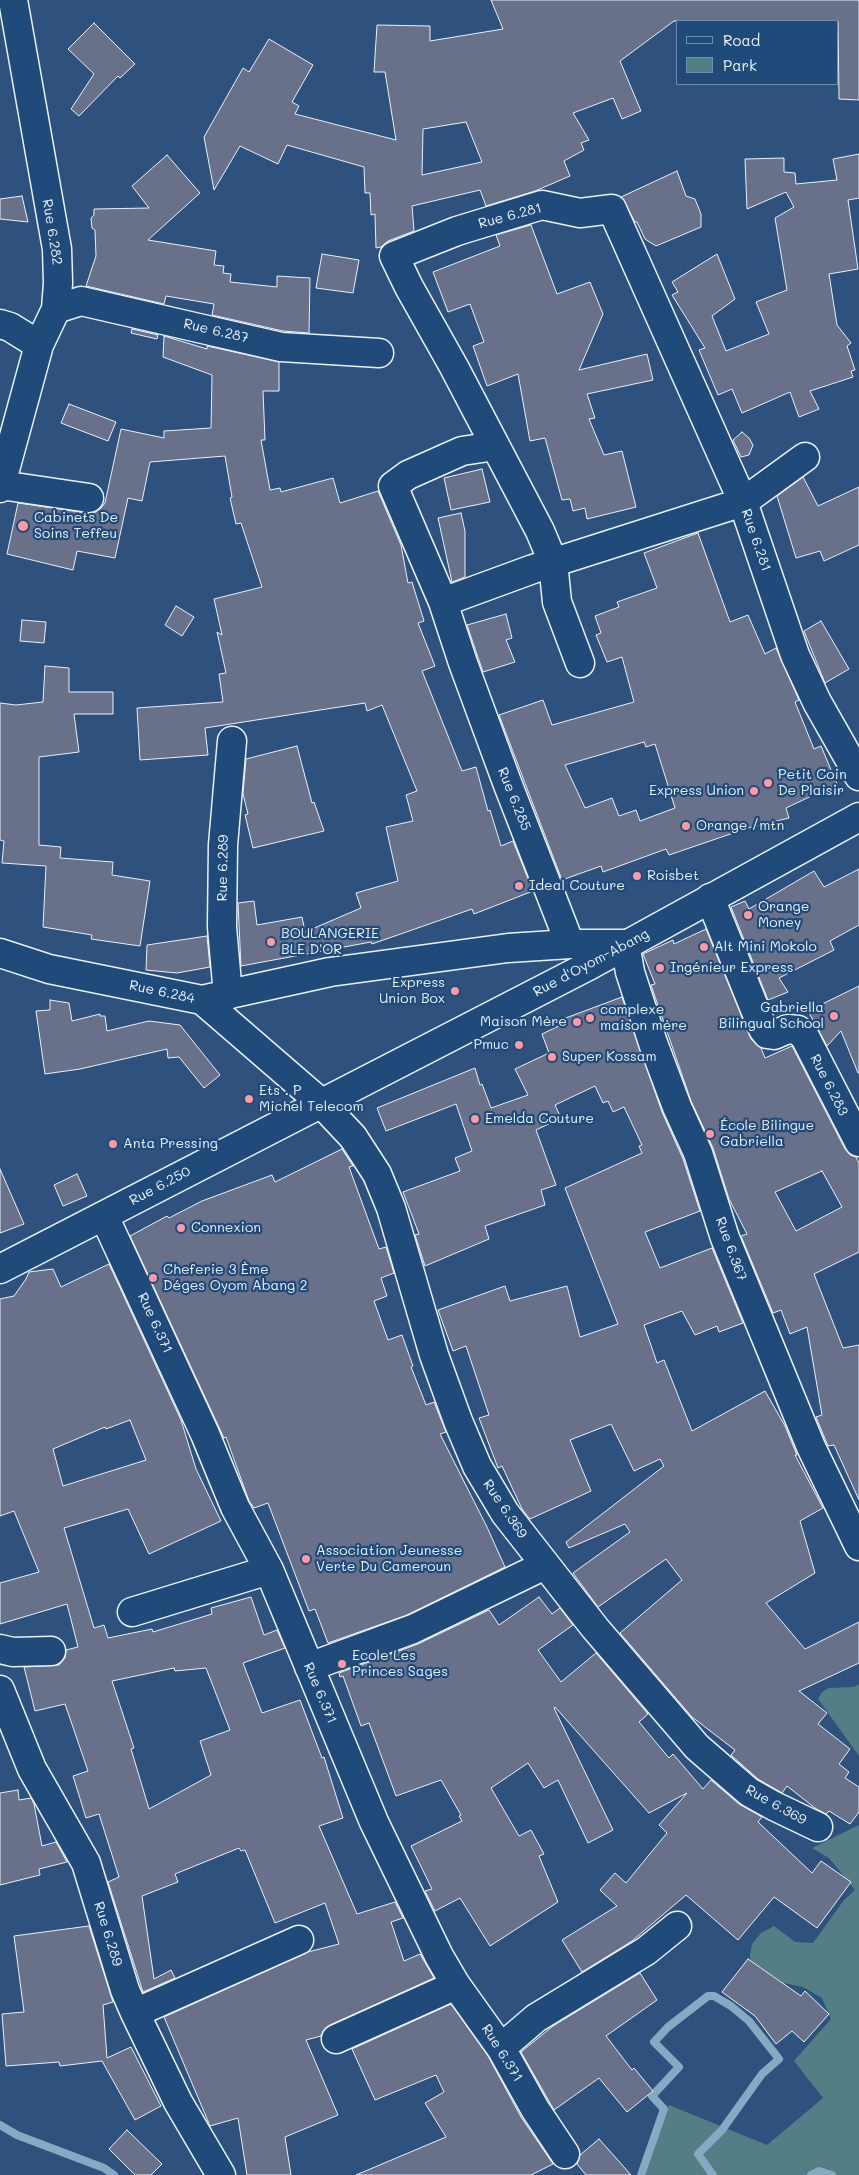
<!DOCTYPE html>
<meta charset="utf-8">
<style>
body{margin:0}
#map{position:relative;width:859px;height:2175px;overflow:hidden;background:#2e527d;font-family:Mali,sans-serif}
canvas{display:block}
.legend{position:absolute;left:676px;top:20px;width:162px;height:65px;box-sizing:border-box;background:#1f4a7a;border:1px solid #6f8dac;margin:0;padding:6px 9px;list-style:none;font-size:15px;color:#e8f1f8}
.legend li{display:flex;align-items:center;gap:10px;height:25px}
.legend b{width:25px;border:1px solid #6f8dac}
</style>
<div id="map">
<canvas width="859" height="2175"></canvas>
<ul class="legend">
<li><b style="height:6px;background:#1f4a7a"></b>Road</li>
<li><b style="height:14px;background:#547e86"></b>Park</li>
</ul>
</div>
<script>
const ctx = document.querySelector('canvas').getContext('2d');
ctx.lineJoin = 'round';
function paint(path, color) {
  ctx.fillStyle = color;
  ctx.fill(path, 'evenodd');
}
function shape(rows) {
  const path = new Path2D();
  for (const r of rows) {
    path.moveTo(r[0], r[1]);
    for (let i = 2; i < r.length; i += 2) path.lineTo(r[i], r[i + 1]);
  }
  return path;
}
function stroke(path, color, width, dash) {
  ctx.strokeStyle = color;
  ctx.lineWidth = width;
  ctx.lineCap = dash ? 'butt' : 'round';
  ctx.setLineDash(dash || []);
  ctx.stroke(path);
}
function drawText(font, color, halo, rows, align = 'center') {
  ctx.font = font + ' Mali,sans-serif';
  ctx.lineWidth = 4.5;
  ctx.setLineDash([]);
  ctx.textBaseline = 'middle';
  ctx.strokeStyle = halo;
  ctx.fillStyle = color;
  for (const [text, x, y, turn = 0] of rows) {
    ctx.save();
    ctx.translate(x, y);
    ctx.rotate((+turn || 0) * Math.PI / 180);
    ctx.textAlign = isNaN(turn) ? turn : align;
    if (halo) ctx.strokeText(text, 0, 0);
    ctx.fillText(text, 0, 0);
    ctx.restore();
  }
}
paint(shape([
 [859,1684,859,1756,818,1699,822,1692,829,1688,854,1687],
 [859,1825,859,2175,644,2175,669,2105,767,2145,823,2098,794,2061,831,2019,822,1998,803,1987,783,1983,750,1960,750,1955,752,1944,761,1933,774,1926,795,1942,813,1943,844,1900,855,1890,829,1858,812,1848]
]), '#547e86');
stroke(shape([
 [0,2125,17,2135,104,2168,114,2175],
 [641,2175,664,2109,652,2096,679,2067,654,2042,668,2027,708,1996,714,1996,731,2006,749,2021,779,2059,762,2074,722,2130,698,2154,713,2175],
 [811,2175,819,2171,832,2175]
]), '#86aac3', 8);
const building = shape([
 [491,0,859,0,859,100,839,99,838,21,674,21,620,61,641,111,622,119,613,98,573,113,589,140,581,143,584,150,564,161,570,176,535,191,486,206,480,190,412,206,414,231,388,241,381,247,376,248,375,214,371,215,370,193,365,193,364,167,287,145,278,164,240,146,214,190,204,137,243,68,249,72,269,39,313,65,292,102,299,106,295,114,396,140,385,72,374,72,377,25,430,26,430,41,503,29,491,0],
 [466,122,482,162,422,175,423,129,466,122],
 [94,23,135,64,120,78,118,76,79,116,71,109,94,74,68,49,94,23],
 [859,154,859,198,848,200,858,269,829,274,837,325,851,343,847,346,855,370,851,371,853,377,810,391,819,409,799,417,790,392,742,413,732,389,718,395,699,350,705,348,672,295,678,292,672,282,717,254,735,299,712,316,726,351,769,334,756,302,787,290,775,218,794,207,786,192,747,209,745,159,784,158,784,172,795,173,796,184,837,180,833,159,859,154],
 [167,155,200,193,148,240,216,251,214,265,224,266,223,273,231,274,230,282,277,287,277,276,310,278,309,333,283,331,212,315,214,304,166,296,164,304,86,286,96,256,95,230,92,228,91,218,94,215,94,209,149,208,132,186,167,155],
 [677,171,686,196,695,199,701,214,701,227,656,246,645,239,637,222,635,222,621,197,677,171],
 [22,196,28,222,0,219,0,199,22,196],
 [531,225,557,294,590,282,603,314,579,370,647,354,653,380,587,394,595,418,589,419,604,455,622,451,636,507,587,519,585,508,573,511,570,499,562,500,545,438,530,441,518,374,487,386,473,346,484,342,470,304,448,312,433,272,500,246,496,235,531,225],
 [322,254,359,260,353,293,316,288,322,254],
 [132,329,158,335,157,339,131,333,132,329],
 [164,336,207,349,207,346,279,362,279,391,263,391,265,440,261,440,270,490,280,488,281,492,333,478,340,503,378,491,401,545,408,583,412,582,424,621,418,623,435,666,422,671,462,771,476,767,488,811,490,810,501,846,513,841,533,891,474,914,472,909,372,944,371,942,241,966,238,903,254,901,257,925,302,917,305,932,361,908,356,893,398,881,386,827,413,821,406,795,417,791,382,705,367,711,365,703,205,728,208,755,140,760,137,708,223,702,219,674,226,673,217,632,222,635,214,599,262,587,241,523,236,524,230,498,232,497,225,456,150,462,142,501,128,498,115,558,77,551,73,570,7,554,18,503,87,513,94,513,101,508,105,503,121,429,164,438,164,431,211,428,212,375,163,357,164,336],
 [69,404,116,422,108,441,61,423,69,404],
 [742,432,749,438,753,445,749,455,741,457,733,440,742,432],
 [482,469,490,502,451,510,444,478,482,469],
 [803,477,818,506,859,487,859,545,824,561,820,551,796,558,777,496,803,477],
 [461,513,465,531,465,577,452,582,438,518,461,513],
 [698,533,730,622,748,615,765,654,776,648,799,700,795,702,814,749,821,746,837,784,786,808,789,818,748,828,669,855,666,849,603,872,601,866,562,880,499,715,543,700,552,725,634,702,622,657,607,662,596,635,601,633,595,616,619,607,617,602,657,588,644,553,698,533],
 [644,742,646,747,655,744,675,808,640,821,636,810,619,816,612,798,585,808,565,765,644,742],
 [176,606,194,617,182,636,165,625,176,606],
 [506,614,512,638,506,640,515,662,483,672,467,625,506,614],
 [22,620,46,622,44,643,20,641,22,620],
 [821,621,849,669,825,683,804,631,821,621],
 [45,666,69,668,69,692,113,692,113,714,74,714,79,752,39,757,39,845,61,847,60,858,113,862,112,875,150,881,140,946,91,939,92,935,43,927,46,866,2,863,4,841,0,840,0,703,16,705,43,702,45,666],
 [297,746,312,803,314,802,324,831,253,848,245,815,248,814,243,794,246,759,297,746],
 [859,869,859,925,830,941,834,950,779,978,788,992,768,1000,731,907,745,901,749,909,814,871,824,887,859,869],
 [706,929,751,1039,761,1048,765,1058,792,1046,845,1149,850,1155,856,1157,859,1163,859,1252,814,1274,843,1348,859,1345,859,1500,834,1445,828,1446,816,1417,822,1415,807,1327,790,1334,781,1310,773,1313,741,1236,747,1234,729,1199,713,1148,691,1101,651,985,655,984,643,954,673,940,674,944,706,929],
 [822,1171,842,1207,796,1231,775,1192,822,1171],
 [207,936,210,967,177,973,146,970,147,945,207,936],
 [859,986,859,1073,858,1073,841,1031,827,1046,808,1011,859,986],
 [622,997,662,1112,683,1159,700,1211,645,1232,660,1268,712,1248,743,1323,719,1332,717,1326,695,1335,682,1311,644,1325,657,1363,664,1360,692,1431,765,1391,785,1426,797,1455,795,1455,823,1508,800,1521,815,1573,766,1603,805,1649,859,1622,859,1663,799,1691,827,1713,818,1724,850,1749,839,1764,849,1772,845,1778,859,1787,859,1812,850,1824,829,1811,826,1814,815,1808,787,1786,782,1793,758,1779,731,1755,735,1750,692,1717,620,1633,682,1580,666,1559,598,1607,573,1573,630,1532,625,1524,569,1548,566,1542,664,1466,660,1459,634,1471,611,1424,570,1440,591,1491,530,1519,522,1509,502,1466,498,1468,479,1418,489,1415,466,1346,453,1351,438,1310,505,1286,510,1301,567,1286,580,1337,618,1324,565,1188,642,1153,639,1146,642,1145,624,1107,613,1112,608,1101,603,1103,595,1086,555,1105,561,1118,536,1130,556,1185,541,1190,545,1205,485,1226,489,1239,425,1266,415,1235,419,1234,403,1192,460,1171,455,1158,472,1151,456,1104,386,1131,377,1108,475,1068,480,1085,482,1084,491,1108,528,1095,515,1069,549,1053,542,1034,565,1023,563,1019,622,997],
 [50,1000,69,1003,72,1021,100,1014,100,1016,105,1016,107,1031,149,1021,180,1025,220,1075,204,1088,179,1057,168,1058,167,1049,80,1069,45,1074,36,1011,50,1010,50,1000],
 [342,1149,353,1166,349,1167,379,1249,386,1247,394,1273,381,1278,387,1296,374,1301,388,1340,402,1335,413,1366,411,1367,426,1405,434,1402,446,1432,440,1434,487,1527,505,1567,407,1615,328,1643,315,1609,309,1611,268,1503,254,1508,249,1501,226,1437,224,1438,130,1236,167,1216,169,1218,202,1201,272,1175,275,1182,342,1149],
 [0,1169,24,1224,0,1233,0,1169],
 [77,1174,87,1196,63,1206,54,1185,77,1174],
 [109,1264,181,1420,196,1469,221,1521,149,1554,128,1509,64,1528,94,1628,104,1625,108,1638,152,1629,153,1632,212,1614,211,1608,251,1597,264,1635,277,1630,285,1648,243,1663,262,1713,300,1700,322,1758,324,1757,343,1818,319,1826,357,1914,395,1902,403,1918,391,1922,404,1961,420,1954,434,1978,330,2025,324,2030,321,2036,306,2040,338,2115,285,2137,291,2175,247,2175,238,2118,210,2126,164,2017,308,1952,339,1944,325,1903,275,1923,245,1850,241,1851,239,1848,175,1874,178,1882,142,1896,154,1979,171,1970,175,1978,143,1992,108,1882,119,1877,99,1814,86,1818,73,1776,88,1771,65,1704,35,1711,24,1667,59,1665,65,1658,66,1650,78,1647,67,1604,0,1624,0,1583,39,1572,14,1511,0,1516,0,1299,14,1296,26,1279,29,1272,53,1269,61,1287,109,1264],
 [130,1420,146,1460,63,1486,53,1449,105,1427,106,1429,130,1420],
 [174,1668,175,1671,206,1668,230,1730,200,1741,211,1775,149,1809,131,1749,134,1748,112,1681,174,1668],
 [539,1597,552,1614,560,1608,573,1625,538,1650,561,1682,596,1653,648,1714,639,1722,669,1758,673,1754,703,1789,711,1780,739,1804,762,1817,758,1822,812,1873,821,1861,851,1882,817,1928,774,1897,738,1940,686,1895,632,1941,582,1972,562,1940,617,1906,600,1890,615,1873,626,1883,667,1833,659,1825,687,1793,649,1813,555,1707,554,1708,613,1830,588,1843,558,1780,544,1788,528,1763,491,1788,519,1836,531,1830,544,1854,539,1856,558,1902,490,1946,460,1898,435,1911,425,1891,432,1889,411,1846,462,1821,459,1816,461,1815,441,1780,396,1796,369,1723,361,1726,343,1676,340,1677,339,1673,418,1644,489,1610,499,1625,539,1597],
 [18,1790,19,1800,31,1798,34,1804,42,1846,56,1842,67,1862,39,1869,40,1875,0,1885,0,1793,18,1790],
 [89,1926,113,2002,103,2005,107,2058,131,2047,161,2106,135,2120,102,2061,60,2066,59,2062,6,2066,2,2014,24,2012,14,1936,89,1926],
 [748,1959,801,1996,805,1991,829,2014,804,2042,792,2031,776,2044,755,2016,722,1992,748,1959],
 [640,1973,657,2000,606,2036,632,2070,634,2068,653,2091,627,2112,599,2078,554,2110,521,2052,553,2026,640,1973],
 [451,2004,488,2056,521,2117,553,2164,531,2175,356,2175,446,2137,425,2103,444,2092,436,2075,375,2100,352,2049,451,2004],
 [127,2130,162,2164,151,2175,135,2175,109,2149,127,2130],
 [599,2139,616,2158,631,2175,586,2175,577,2164,580,2155,599,2139]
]);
paint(building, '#68708a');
stroke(building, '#e8f1f8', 1);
const minor = shape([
 [56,309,81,301,281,347,379,353],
 [0,324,10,327,39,345],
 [805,457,743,502,533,569,443,602,463,663,508,785,570,944,625,944,630,972,653,1043,677,1107,698,1153,725,1238,811,1447,859,1546],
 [1,485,89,498],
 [0,488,39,345,56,309,58,283,57,249,13,0],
 [443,602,393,486,408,475,462,451,495,446],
 [580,663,557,602,553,562,540,531,454,367,409,287,394,256,457,231,542,205,580,213,612,209,743,502,795,655,817,702,859,776],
 [710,898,763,1029,767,1034,774,1035,788,1029,798,1030,805,1037,859,1142],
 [0,953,49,969,202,1000,320,1102,353,1137,377,1174,391,1208,434,1355,458,1421,477,1466,505,1513,595,1628,697,1747,749,1792,774,1806,818,1827],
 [228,995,222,927,223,845,232,741],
 [202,1000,330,972,508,948,570,944],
 [104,1216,205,1434,235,1507,269,1570,374,1822,439,1956,456,1985,501,2048,535,2109,565,2154],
 [132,1612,269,1570],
 [0,1649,13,1652,51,1651],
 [309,1667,413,1629,545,1565],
 [0,1690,32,1769,86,1863,125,1990,135,2013,178,2102,221,2175],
 [135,2013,299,1940],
 [336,2039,456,1985],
 [501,2048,536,2018,646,1951,677,1926]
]);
const major = shape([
 [0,1269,590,965,859,817]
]);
stroke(minor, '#e8f1f8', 31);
stroke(major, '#e8f1f8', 31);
stroke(minor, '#1f4a7a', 28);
stroke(major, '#1f4a7a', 28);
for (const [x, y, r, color] of [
 [23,526,6,"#ff9aa2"],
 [768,783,5,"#ff9aa2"],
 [754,791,5,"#ff9aa2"],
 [686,826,5,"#ff9aa2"],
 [637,876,5,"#ff9aa2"],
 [519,886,5,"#ff9aa2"],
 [748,915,5,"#ff9aa2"],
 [271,942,5,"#ff9aa2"],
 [704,947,5,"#ff9aa2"],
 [660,968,5,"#ff9aa2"],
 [455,991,5,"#ff9aa2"],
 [834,1016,5,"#ff9aa2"],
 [590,1018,5,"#ff9aa2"],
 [577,1022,5,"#ff9aa2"],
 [519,1045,5,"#ff9aa2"],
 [552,1057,5,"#ff9aa2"],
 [249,1099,5,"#ff9aa2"],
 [475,1119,5,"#ff9aa2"],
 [710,1134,5,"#ff9aa2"],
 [113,1144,5,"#ff9aa2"],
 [181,1228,5,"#ff9aa2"],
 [153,1278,5,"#ff9aa2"],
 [306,1559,5,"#ff9aa2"],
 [342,1664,5,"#ff9aa2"]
]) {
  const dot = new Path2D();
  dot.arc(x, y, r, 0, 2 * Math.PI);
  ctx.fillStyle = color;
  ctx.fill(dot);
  stroke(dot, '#1f4a7a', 2);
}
drawText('14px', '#e8f1f8', '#1f4a7a', [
 ["Rue 6.281",510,216,-15],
 ["Rue 6.282",52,232,81],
 ["Rue 6.287",216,331,13],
 ["Rue 6.281",756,540,71],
 ["Rue 6.285",514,799,68],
 ["Rue 6.289",223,868,-89],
 ["Rue d'Oyom-Abang",591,963,-28],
 ["Rue 6.284",162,992,12],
 ["Rue 6.283",829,1085,63],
 ["Rue 6.250",160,1186,-28],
 ["Rue 6.367",731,1249,70],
 ["Rue 6.371",155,1323,65],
 ["Rue 6.369",505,1509,56],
 ["Rue 6.371",320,1693,67],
 ["Rue 6.369",776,1805,29],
 ["Rue 6.289",108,1934,73],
 ["Rue 6.371",502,2053,58]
]);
drawText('14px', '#e8f1f8', '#1f4a7a', [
 ["Cabinets De",34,518],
 ["Soins Teffeu",34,534],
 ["Petit Coin",778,775],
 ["De Plaisir",778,791],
 ["Express Union",744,791,"right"],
 ["Orange /mtn",696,826],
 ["Roisbet",647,876],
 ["Ideal Couture",529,886],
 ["Orange",758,907],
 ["Money",758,923],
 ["BOULANGERIE",281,934],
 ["BLE D'OR",281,950],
 ["Alt Mini Mokolo",714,947],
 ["Ingénieur Express",670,968],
 ["Express",445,983,"right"],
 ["Union Box",445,999,"right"],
 ["Gabriella",824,1008,"right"],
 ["Bilingual School",824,1024,"right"],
 ["complexe",600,1010],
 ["maison mère",600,1026],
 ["Maison Mère",567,1022,"right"],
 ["Pmuc",509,1045,"right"],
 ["Super Kossam",562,1057],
 ["Ets . P",259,1091],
 ["Michel Telecom",259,1107],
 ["Emelda Couture",485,1119],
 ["École Bilingue",720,1126],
 ["Gabriella",720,1142],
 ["Anta Pressing",123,1144],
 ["Connexion",191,1228],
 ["Cheferie 3 Ème",163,1270],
 ["Déges Oyom Abang 2",163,1286],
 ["Association Jeunesse",316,1551],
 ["Verte Du Cameroun",316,1567],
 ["Ecole Les",352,1656],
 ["Princes Sages",352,1672]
], 'left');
</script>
